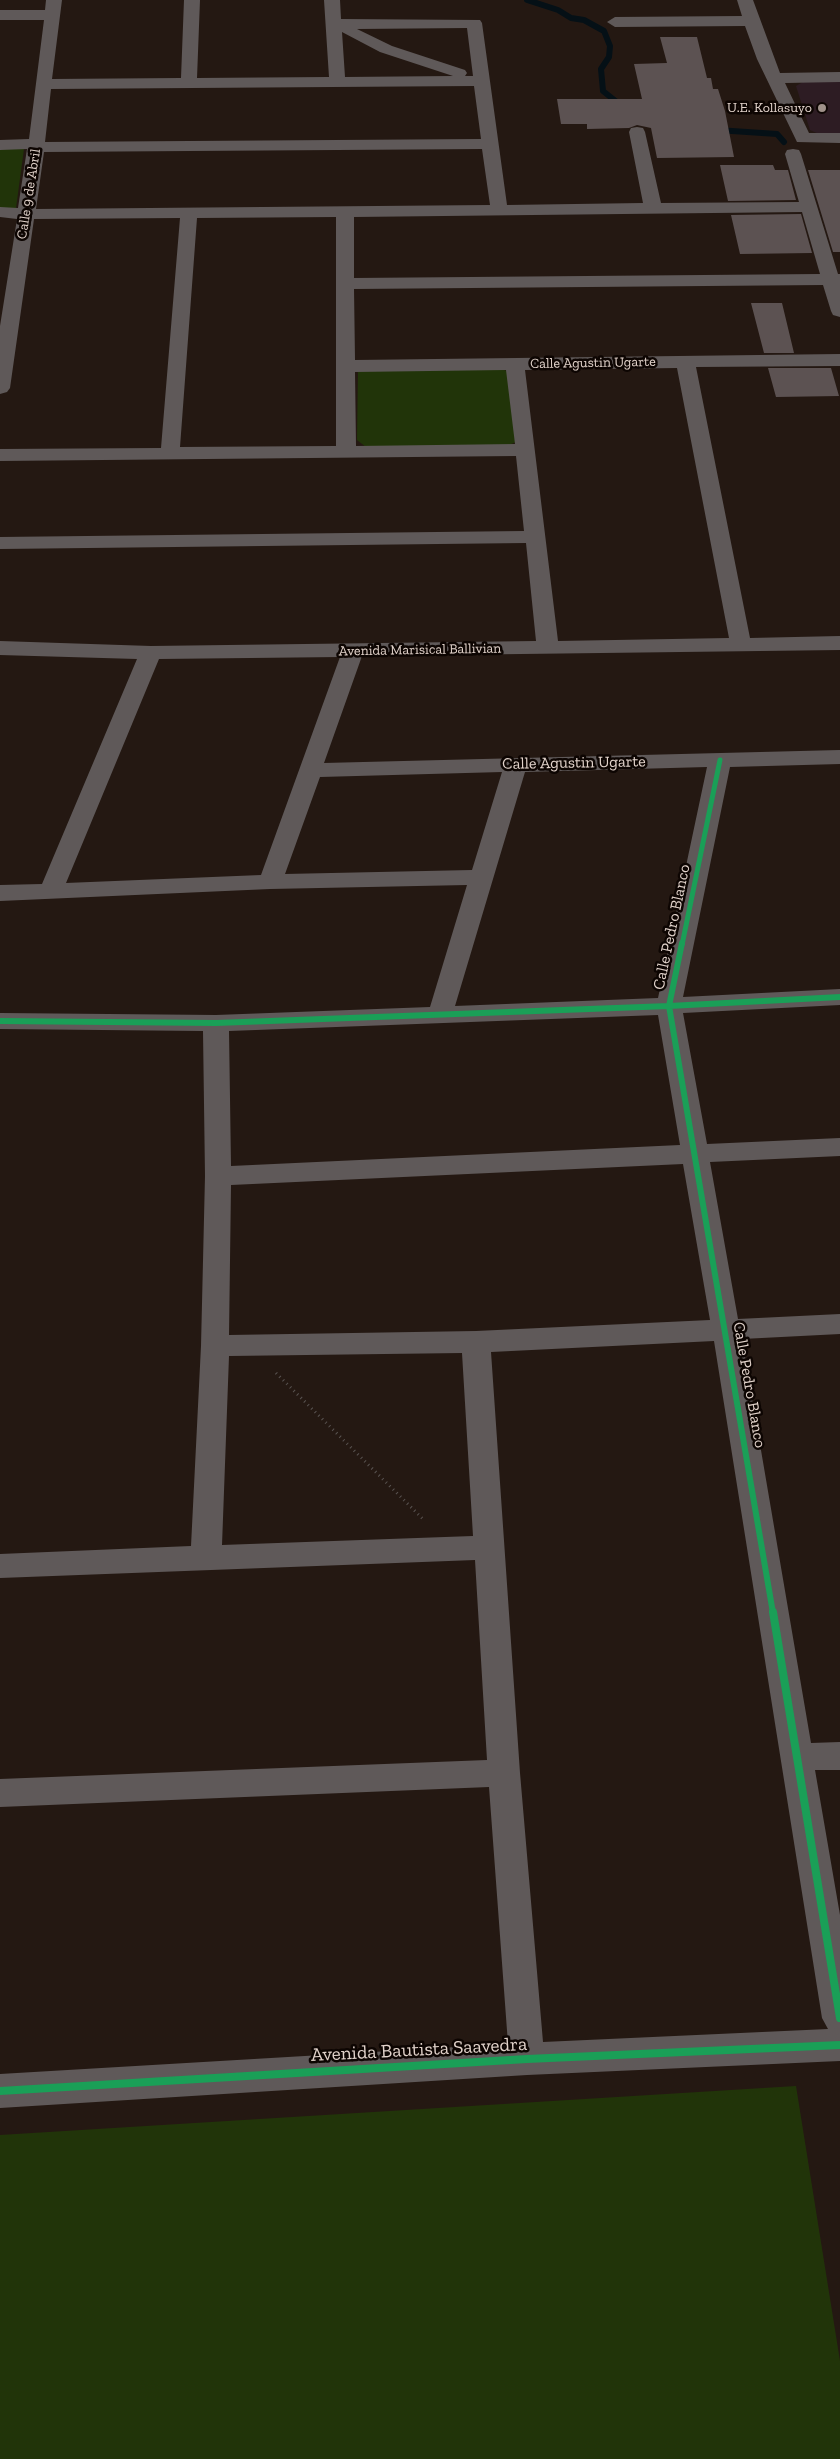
<!DOCTYPE html>
<style>
body{margin:0}
canvas{display:block;background:#241812}
</style>
<canvas width="840" height="2459"></canvas>
<script>
const ctx = document.querySelector('canvas').getContext('2d');
ctx.lineJoin = 'round';
function paint(path, color) {
  ctx.fillStyle = color;
  ctx.fill(path, 'evenodd');
}
function shape(rows) {
  const path = new Path2D();
  for (const r of rows) {
    path.moveTo(r[0], r[1]);
    for (let i = 2; i < r.length; i += 2) path.lineTo(r[i], r[i + 1]);
  }
  return path;
}
function stroke(path, color, width, dash) {
  ctx.strokeStyle = color;
  ctx.lineWidth = width;
  ctx.lineCap = dash ? 'butt' : 'round';
  ctx.setLineDash(dash || []);
  ctx.stroke(path);
}
function drawText(font, color, halo, rows, align = 'center') {
  ctx.font = font + ' "Zilla Slab",serif';
  ctx.lineWidth = 5;
  ctx.setLineDash([]);
  ctx.textBaseline = 'middle';
  ctx.strokeStyle = halo;
  ctx.fillStyle = color;
  for (const [text, x, y, turn = 0] of rows) {
    ctx.save();
    ctx.translate(x, y);
    ctx.rotate((+turn || 0) * Math.PI / 180);
    ctx.textAlign = isNaN(turn) ? turn : align;
    if (halo) ctx.strokeText(text, 0, 0);
    ctx.fillText(text, 0, 0);
    ctx.restore();
  }
}
paint(shape([
 [803,82,840,82,840,133,819,134,810,130,796,86]
]), '#2d1c23');
paint(shape([
 [0,149,24,149,16,208,0,208],
 [498,368,507,371,516,442,509,445,366,447,357,440,358,370],
 [796,2086,840,2361,840,2459,0,2459,0,2135]
]), '#213409');
stroke(shape([
 [527,0,558,10,571,18,584,20,604,31,610,46,609,57,601,69,603,91,623,107],
 [717,130,777,134,784,142]
]), '#051016', 6);
paint(shape([
 [660,37,697,37,707,78,711,78,713,89,718,89,725,111,734,157,657,158,651,128,637,125,629,128,587,129,587,124,561,124,557,99,642,99,634,64,667,63],
 [720,165,773,165,775,170,788,170,796,200,728,201],
 [808,170,840,170,840,252,833,252],
 [801,214,812,253,740,254,731,215],
 [751,303,782,303,794,353,764,353],
 [768,368,831,368,839,396,776,397]
]), '#5c5252');
stroke(shape([
 [276,1373,424,1520]
]), '#595351', 3, [1, 4]);
paint(shape([
 [46,0,62,0,52,79,181,78,184,0,200,0,197,78,329,77,324,0,340,0,341,19,480,20,482,23,507,205,643,203,629,132,631,128,637,127,643,128,645,132,661,203,799,202,785,154,787,150,793,149,799,150,801,154,838,274,840,274,840,317,833,315,831,311,823,285,354,289,355,360,840,354,840,366,696,367,750,638,840,636,840,650,362,656,324,763,840,750,840,764,730,767,683,997,840,989,840,1005,683,1013,707,1144,840,1138,840,1156,710,1162,738,1319,840,1314,840,1334,742,1339,811,1743,840,1742,840,1770,815,1770,840,1915,840,2061,527,2075,0,2108,0,2074,508,2044,489,1787,0,1807,0,1779,487,1760,475,1560,0,1578,0,1554,191,1546,201,1346,205,1176,203,1031,0,1029,0,1013,216,1015,430,1007,467,885,270,889,0,901,0,885,42,884,137,659,0,655,0,641,151,646,536,641,526,543,0,549,0,537,524,531,516,456,0,461,0,449,161,448,180,218,34,219,10,388,7,392,0,394,0,326,17,219,0,217,0,207,18,208,27,149,0,150,0,140,29,139,44,20,0,20,0,10,45,10,46,0],
 [467,28,473,76,465,76,467,73,465,70,392,46,357,29,467,28],
 [342,32,380,52,453,76,345,77,342,32],
 [474,86,481,139,45,142,51,89,474,86],
 [482,149,490,205,36,209,44,152,482,149],
 [802,212,820,274,354,278,354,217,802,212],
 [336,217,336,446,180,447,197,218,336,217],
 [677,368,729,638,558,641,525,370,677,368],
 [506,370,515,444,356,446,355,372,506,370],
 [340,657,261,875,66,883,159,659,340,657],
 [707,767,658,998,455,1006,525,772,707,767],
 [502,772,472,870,285,874,320,777,502,772],
 [658,1015,680,1145,231,1166,229,1031,658,1015],
 [683,1164,710,1320,476,1331,229,1335,231,1185,683,1164],
 [714,1341,822,2018,828,2029,543,2042,520,1773,491,1352,714,1341],
 [462,1353,473,1536,222,1545,229,1356,462,1353],
 [737,0,753,0,780,73,840,72,840,82,785,83,809,133,840,133,840,143,797,142,757,59,745,26,615,27,607,22,615,17,742,16,737,0]
]), '#5f5959');
stroke(shape([
 [682,945,720,760]
]), '#1a9f57', 5);
stroke(shape([
 [682,943,669,1006,773,1613],
 [0,1021,216,1023,669,1006,840,997]
]), '#1a9f57', 6);
stroke(shape([
 [773,1612,840,2018],
 [0,2091,527,2059,840,2045]
]), '#1a9f57', 8);
for (const [x, y, r, color] of [
 [822,108,5,"#a0928a"]
]) {
  const dot = new Path2D();
  dot.arc(x, y, r, 0, 2 * Math.PI);
  ctx.fillStyle = color;
  ctx.fill(dot);
  stroke(dot, '#0d0502', 2);
}
drawText('14px', '#e2d3cb', '#0d0502', [
 ["U.E. Kollasuyo",812,108]
], 'right');
drawText('14px', '#e2d3cb', '#0d0502', [
 ["Calle 9 de Abril",29,194,-81],
 ["Calle Agustin Ugarte",593,363,-1],
 ["Avenida Marisical Ballivian",420,650,-1]
]);
drawText('16px', '#e2d3cb', '#0d0502', [
 ["Calle Agustin Ugarte",574,763,-1],
 ["Calle Pedro Blanco",672,927,-78],
 ["Calle Pedro Blanco",749,1385,80]
]);
drawText('19px', '#e2d3cb', '#0d0502', [
 ["Avenida Bautista Saavedra",419,2050,-3]
]);
</script>
